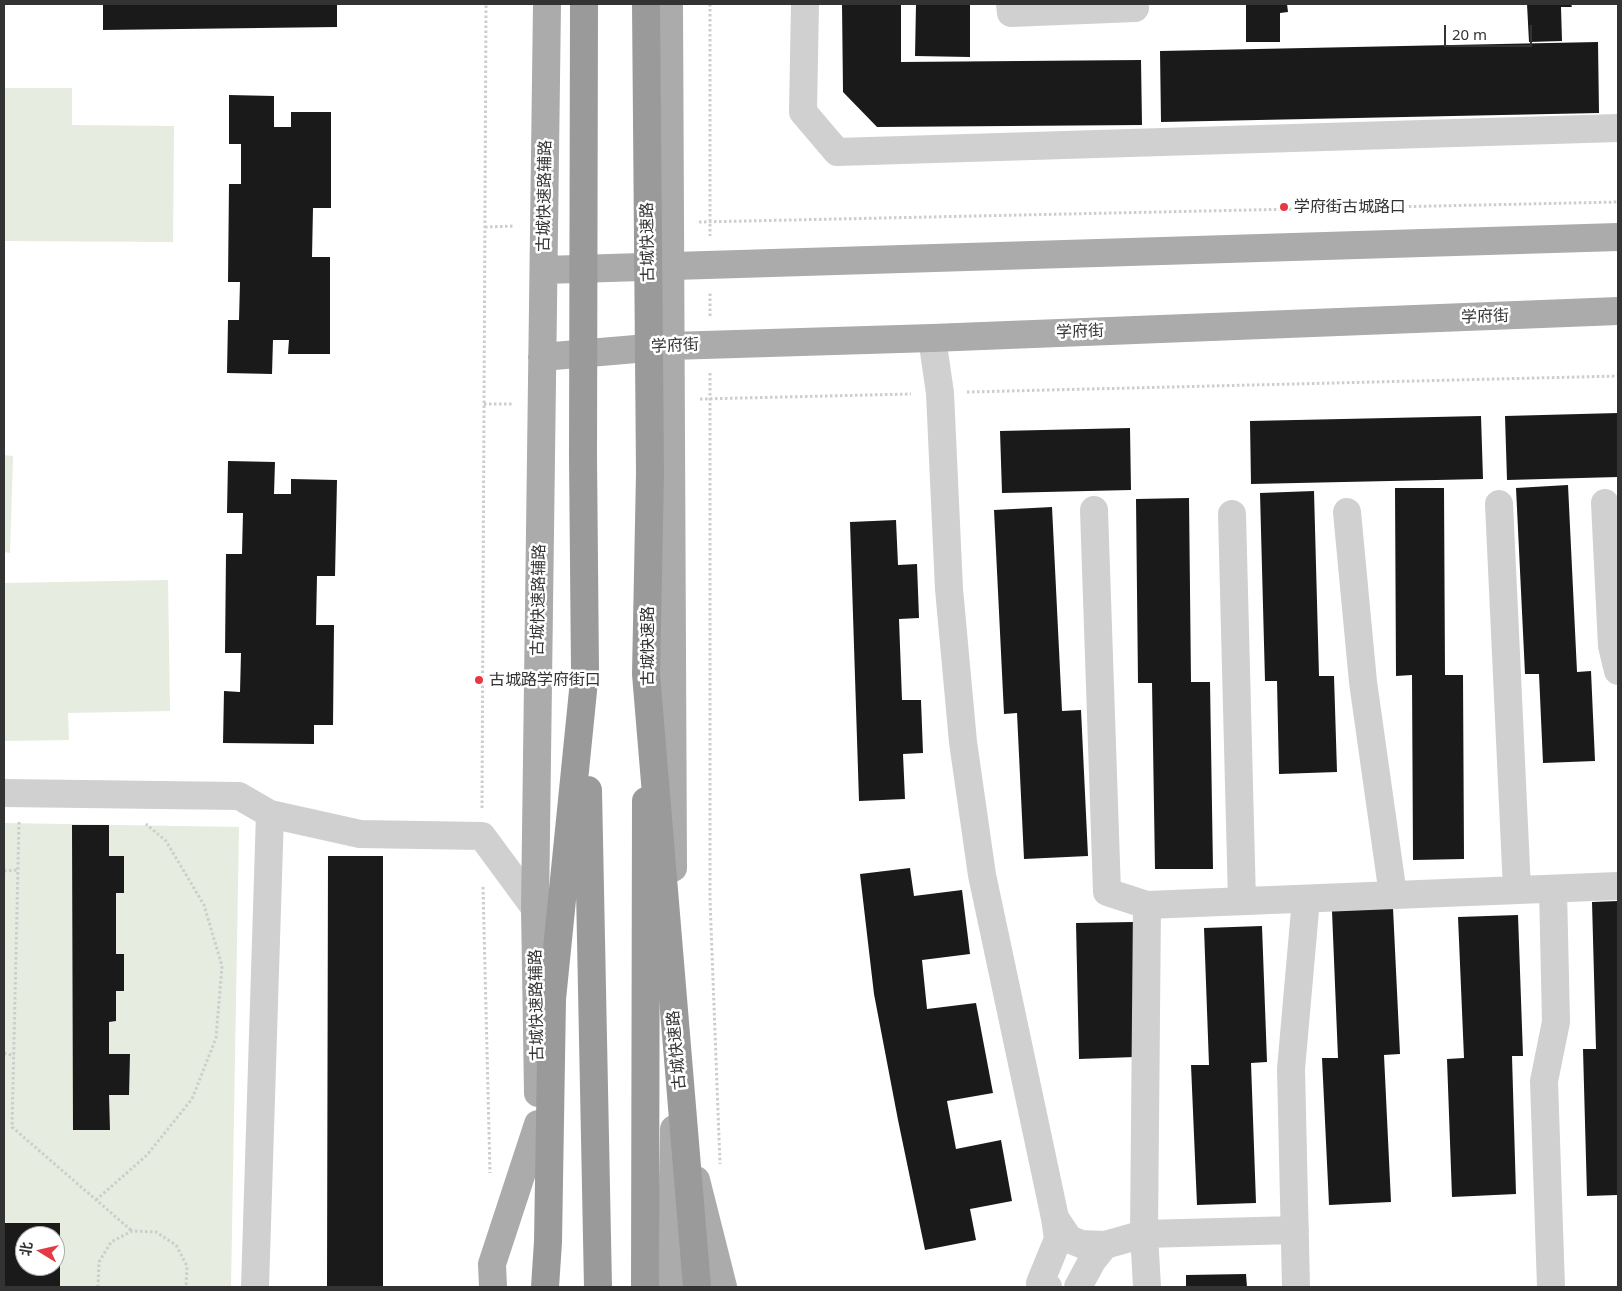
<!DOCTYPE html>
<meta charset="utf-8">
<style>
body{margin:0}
#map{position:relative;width:1622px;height:1291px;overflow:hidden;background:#fff;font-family:"Noto Sans","Noto Sans SC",sans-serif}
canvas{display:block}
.frame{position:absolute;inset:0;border:5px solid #333;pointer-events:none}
.north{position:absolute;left:15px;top:1226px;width:50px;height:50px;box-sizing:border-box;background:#fff;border:1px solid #adadad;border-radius:50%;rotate:279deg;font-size:14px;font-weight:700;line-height:20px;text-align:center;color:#333}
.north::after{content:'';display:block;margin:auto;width:18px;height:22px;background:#e63946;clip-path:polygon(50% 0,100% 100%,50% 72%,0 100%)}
.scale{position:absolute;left:1444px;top:25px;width:88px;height:22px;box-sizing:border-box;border:2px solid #333;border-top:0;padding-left:6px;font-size:15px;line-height:18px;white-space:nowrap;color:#333;-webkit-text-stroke:4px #fff;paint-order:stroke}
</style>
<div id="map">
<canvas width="1622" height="1291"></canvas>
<div class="frame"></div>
<div class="north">北</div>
<div class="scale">20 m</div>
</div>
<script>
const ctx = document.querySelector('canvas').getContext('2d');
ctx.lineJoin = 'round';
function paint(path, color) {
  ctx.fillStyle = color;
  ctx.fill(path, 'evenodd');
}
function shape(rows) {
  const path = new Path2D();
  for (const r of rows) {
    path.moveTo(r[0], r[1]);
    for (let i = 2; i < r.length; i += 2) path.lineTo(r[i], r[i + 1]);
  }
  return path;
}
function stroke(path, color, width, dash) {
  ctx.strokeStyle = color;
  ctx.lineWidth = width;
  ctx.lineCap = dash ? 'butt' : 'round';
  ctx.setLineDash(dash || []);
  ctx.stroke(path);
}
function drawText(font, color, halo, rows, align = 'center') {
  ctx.font = font + ' "Noto Sans","Noto Sans SC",sans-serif';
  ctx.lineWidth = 5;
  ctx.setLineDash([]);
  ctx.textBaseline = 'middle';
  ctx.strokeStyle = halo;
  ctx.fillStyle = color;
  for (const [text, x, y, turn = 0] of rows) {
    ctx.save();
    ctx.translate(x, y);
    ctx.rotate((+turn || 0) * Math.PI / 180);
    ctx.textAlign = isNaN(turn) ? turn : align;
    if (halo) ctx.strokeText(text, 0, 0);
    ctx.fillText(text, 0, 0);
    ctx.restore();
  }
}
paint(shape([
 [4,88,72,88,72,125,174,126,173,242,4,241],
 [4,455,13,456,10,553,4,552],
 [168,580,170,711,68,713,69,740,4,741,4,583],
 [4,823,239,827,231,1287,4,1287],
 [25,1236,55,1236,55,1266,25,1266]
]), '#e6ecdf');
paint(shape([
 [103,4,337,4,337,27,103,30],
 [842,4,901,4,901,62,1141,60,1142,125,877,127,843,92],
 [916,4,970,4,970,57,915,56],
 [1246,4,1287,4,1288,12,1280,13,1280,42,1246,42],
 [1527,4,1571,4,1572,7,1561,7,1562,41,1529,42],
 [1598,42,1599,113,1161,122,1160,51],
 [229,95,274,96,274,127,291,127,291,112,331,112,331,208,313,208,312,257,330,257,330,354,288,354,289,340,273,340,272,374,227,373,228,320,239,320,240,282,228,282,229,184,241,184,241,144,229,144],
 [1618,413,1618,477,1507,480,1505,416],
 [1481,416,1483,479,1251,484,1250,421],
 [1130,428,1131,490,1002,493,1000,431],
 [228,461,275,462,274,494,291,494,291,479,337,480,335,576,317,576,316,625,334,625,333,725,314,725,314,744,223,743,224,691,240,692,241,653,225,653,226,554,242,554,243,513,227,513],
 [1568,485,1577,672,1591,671,1595,761,1543,763,1539,674,1525,674,1516,488],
 [1395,488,1444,488,1445,675,1463,675,1464,859,1413,860,1412,675,1396,676],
 [1314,491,1319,676,1334,676,1337,772,1279,774,1277,681,1265,681,1260,493],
 [1189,498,1191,682,1210,682,1213,869,1155,869,1152,683,1138,683,1136,499],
 [1052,507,1062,711,1081,710,1088,856,1024,859,1017,713,1004,714,994,510],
 [896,520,898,565,917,564,919,618,899,619,902,700,921,700,923,753,903,754,905,799,859,801,850,522],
 [72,825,109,825,109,856,124,856,124,893,116,893,116,954,124,954,124,991,116,991,116,1021,109,1022,109,1054,130,1054,129,1095,109,1095,110,1130,73,1130],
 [328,856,383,856,383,1287,327,1287],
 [910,868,914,896,962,890,970,954,922,960,927,1009,976,1003,993,1093,947,1101,956,1149,1001,1140,1012,1201,970,1209,976,1240,925,1250,898,1120,874,994,860,874],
 [1618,901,1618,1195,1587,1196,1583,1049,1596,1049,1592,902],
 [1393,908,1400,1054,1384,1055,1391,1202,1329,1205,1322,1058,1338,1058,1332,911],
 [1518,915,1523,1056,1512,1056,1516,1194,1452,1197,1447,1059,1464,1058,1458,917],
 [1133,922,1135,1057,1079,1059,1076,923],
 [1262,926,1267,1062,1251,1063,1256,1203,1197,1205,1191,1065,1209,1065,1204,928],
 [4,1223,60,1223,60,1287,4,1287],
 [25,1236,55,1236,55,1266,25,1266],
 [1246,1274,1247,1287,1186,1287,1186,1275]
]), '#1a1a1a');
stroke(shape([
 [710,4,710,236],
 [699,222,1618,202],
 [485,227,515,226],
 [710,316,710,293],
 [710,373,710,900,720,1164],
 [967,392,1618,376],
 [700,399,911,394],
 [484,404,514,404],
 [482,808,486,4],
 [19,822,12,1127,132,1231],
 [4,871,18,870],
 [483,887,490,1173],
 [4,1053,14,1056],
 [96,1200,147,1155,192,1099,216,1038,222,966,204,905,166,841,146,824],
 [98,1287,99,1262,111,1242,132,1231,156,1232,176,1245,187,1266,186,1287]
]), '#cdcdcd', 3, [2.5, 2.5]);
stroke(shape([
 [805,4,803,112,837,152,1618,128],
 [1010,4,1011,13,1135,8,1134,4],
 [932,338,940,393,949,589,963,742,982,875,1055,1218,1058,1239,1040,1283,1048,1287],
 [1605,503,1612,646,1618,671],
 [1499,504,1517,890],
 [1094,510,1107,892,1147,905,1144,1234,1147,1287],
 [1347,512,1363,682,1393,895],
 [1232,514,1242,901],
 [4,793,239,796,270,814,360,834,482,836,535,908],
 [1147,905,1618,886],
 [1055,1218,1069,1239,1081,1244,1105,1245,1144,1234,1295,1230],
 [255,1287,270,814],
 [1078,1287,1092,1261,1105,1245],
 [1296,1287,1291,1069,1306,899],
 [1551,1287,1544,1081,1556,1022,1553,889]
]), '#d0d0d0', 28);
stroke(shape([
 [669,4,673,868],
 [544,270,1618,237],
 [542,357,671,346,932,338,1618,311],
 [538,1093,535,908,547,4],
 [696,1180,723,1287],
 [493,1287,492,1264,538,1124],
 [671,1287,674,1129]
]), '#ababab', 28);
stroke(shape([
 [588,790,598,1287],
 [545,1287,548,1242,552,999,585,671],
 [645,1287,646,801]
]), '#9a9a9a', 28);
stroke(shape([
 [584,4,583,456,585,671],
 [646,4,650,473,646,674,697,1287]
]), '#9a9a9a', 28);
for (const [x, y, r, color] of [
 [1284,207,5,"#e63946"],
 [479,680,5,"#e63946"]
]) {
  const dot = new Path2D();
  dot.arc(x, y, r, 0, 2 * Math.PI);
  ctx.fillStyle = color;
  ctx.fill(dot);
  stroke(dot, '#fff', 2);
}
drawText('16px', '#333', '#fff', [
 ["古城快速路辅路",545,196,-89],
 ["古城快速路",648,242,-91],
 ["学府街",1485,317,-2],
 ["学府街",1080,332,-2],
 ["学府街",675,346,-3],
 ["古城快速路辅路",539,600,-89],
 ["古城快速路",648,646,-90],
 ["古城快速路辅路",537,1005,-91],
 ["古城快速路",677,1050,-95]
]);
drawText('16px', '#333', '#fff', [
 ["学府街古城路口",1294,207],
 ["古城路学府街口",489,680]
], 'left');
</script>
